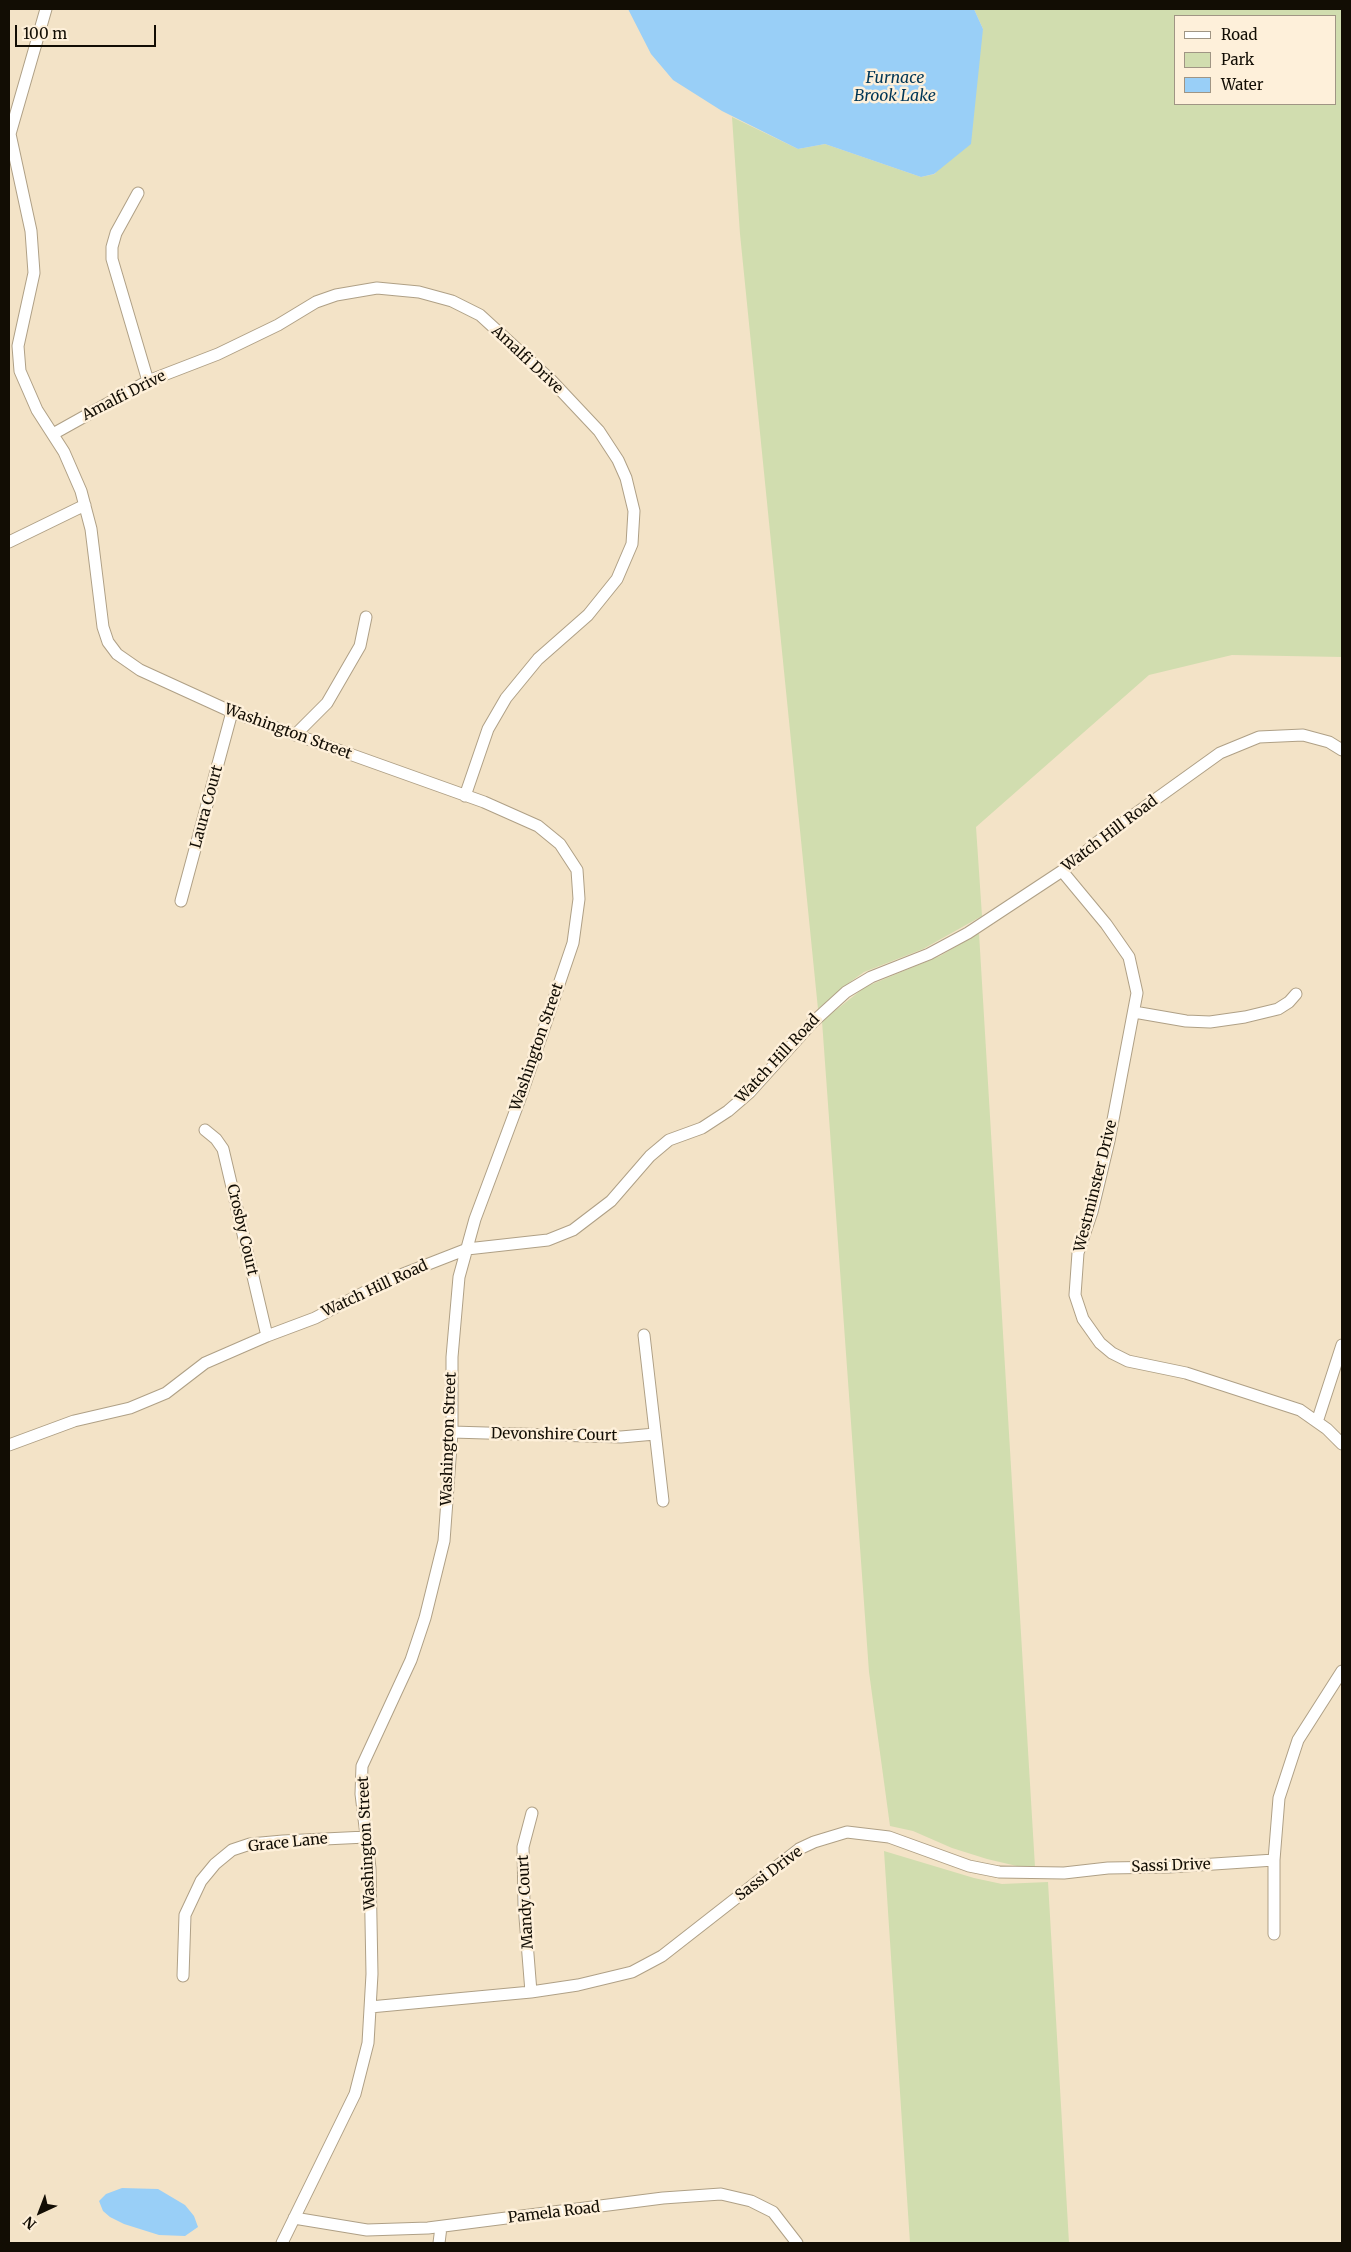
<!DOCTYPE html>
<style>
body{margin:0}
#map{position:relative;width:1351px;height:2252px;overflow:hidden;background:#f3e3c7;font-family:Merriweather,serif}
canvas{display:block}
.frame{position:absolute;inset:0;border:10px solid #120d04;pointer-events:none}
.legend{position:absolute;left:1174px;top:15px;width:162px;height:90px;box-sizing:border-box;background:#fef0da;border:1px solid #a09584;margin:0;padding:6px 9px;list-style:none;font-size:15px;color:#120d04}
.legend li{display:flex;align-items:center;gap:10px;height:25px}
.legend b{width:25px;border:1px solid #a09584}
.north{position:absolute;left:15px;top:2187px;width:50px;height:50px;-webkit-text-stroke:4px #fef0da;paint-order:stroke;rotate:223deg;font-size:14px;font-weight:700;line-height:20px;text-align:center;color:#120d04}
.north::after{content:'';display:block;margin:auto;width:18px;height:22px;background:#120d04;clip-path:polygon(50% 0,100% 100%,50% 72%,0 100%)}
.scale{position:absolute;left:15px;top:25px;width:141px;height:22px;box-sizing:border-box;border:2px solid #120d04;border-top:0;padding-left:6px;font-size:15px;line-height:18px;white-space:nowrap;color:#120d04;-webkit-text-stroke:4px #fef0da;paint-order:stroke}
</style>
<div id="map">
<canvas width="1351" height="2252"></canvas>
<div class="frame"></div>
<ul class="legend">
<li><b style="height:6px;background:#fff"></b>Road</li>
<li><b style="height:14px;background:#d1ddaf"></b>Park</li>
<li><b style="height:14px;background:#99cff7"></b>Water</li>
</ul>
<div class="north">N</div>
<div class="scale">100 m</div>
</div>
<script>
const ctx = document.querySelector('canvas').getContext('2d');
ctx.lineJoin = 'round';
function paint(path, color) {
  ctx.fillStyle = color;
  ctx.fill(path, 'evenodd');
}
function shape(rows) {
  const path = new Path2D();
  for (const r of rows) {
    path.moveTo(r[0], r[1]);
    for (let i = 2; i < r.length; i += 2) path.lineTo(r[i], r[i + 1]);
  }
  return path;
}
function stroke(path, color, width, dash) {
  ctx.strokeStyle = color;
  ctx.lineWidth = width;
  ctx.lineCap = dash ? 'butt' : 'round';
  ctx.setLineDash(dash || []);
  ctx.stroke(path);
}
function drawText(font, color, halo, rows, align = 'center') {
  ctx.font = font + ' Merriweather,serif';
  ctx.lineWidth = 5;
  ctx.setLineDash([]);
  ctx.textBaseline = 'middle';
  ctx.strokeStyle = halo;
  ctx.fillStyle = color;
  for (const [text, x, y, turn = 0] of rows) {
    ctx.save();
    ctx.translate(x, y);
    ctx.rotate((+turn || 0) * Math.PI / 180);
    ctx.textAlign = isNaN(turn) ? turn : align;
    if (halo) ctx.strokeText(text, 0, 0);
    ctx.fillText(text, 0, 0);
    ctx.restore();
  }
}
paint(shape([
 [974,9,1342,9,1342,657,1232,655,1149,675,976,827,982,916,923,949,864,972,850,982,818,1009,740,234,732,117,798,149,825,144,921,177,935,174,983,29],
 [1175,16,1335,16,1335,104,1175,104],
 [979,933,1035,1867,1021,1867,987,1859,952,1848,913,1831,890,1826,869,1672,822,1021,865,987,940,956],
 [884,1851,974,1878,1002,1884,1048,1882,1069,2243,910,2243]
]), '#d1ddaf');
paint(shape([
 [628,9,974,9,983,29,971,144,934,174,921,177,825,144,798,149,722,111,673,80,651,54],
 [122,2188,158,2189,185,2205,194,2216,198,2227,185,2236,159,2235,124,2224,110,2217,103,2211,99,2201,106,2194]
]), '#99cff7');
const minor = shape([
 [10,134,31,231,34,273,18,346,20,371,37,410,64,452,81,491,91,529,103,627,108,642,117,654,140,670,232,712,484,802,538,826,560,844,577,870,579,899,573,943,521,1096,475,1219,459,1277,452,1357,452,1432,444,1541,425,1618,411,1660,362,1766,361,1794,370,1868,372,1974,368,2043,355,2094,282,2243],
 [10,134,46,9],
 [138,193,116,233,112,247,112,259,148,381],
 [53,434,148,381,218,354,278,325,316,302,336,295,377,288,419,292,452,301,480,315,551,380,599,431,618,460,626,478,634,511,632,544,617,579,588,615,538,659,506,698,488,729,465,796],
 [9,542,85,505],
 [295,735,327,703,360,646,366,617],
 [1062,871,1106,924,1129,957,1137,993,1109,1141,1092,1212,1078,1253,1075,1295,1083,1319,1100,1343,1112,1353,1128,1361,1186,1373,1300,1410,1327,1429,1342,1444],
 [181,901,232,712],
 [1134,1012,1186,1021,1210,1022,1245,1017,1278,1009,1289,1002,1296,994],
 [205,1130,216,1139,223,1149,267,1336],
 [644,1335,663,1501],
 [1317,1422,1342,1345],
 [452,1432,621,1437,655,1434],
 [9,1445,74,1421,130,1408,166,1393,205,1363,267,1336,315,1318,390,1279,467,1249,548,1240,573,1230,611,1201,650,1156,669,1140,702,1128,728,1111,750,1092,812,1023,846,992,871,977,929,954,968,933,1062,871,1110,832,1220,753,1259,737,1303,735,1329,742,1342,750],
 [1274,1934,1274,1860,1279,1798,1298,1740,1342,1671],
 [183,1976,185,1915,201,1881,215,1864,232,1850,250,1844,283,1841,366,1837],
 [531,1992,524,1905,523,1847,532,1813],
 [370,2007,531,1992,578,1985,632,1972,662,1956,799,1849,814,1842,847,1832,889,1837,969,1866,999,1872,1064,1873,1108,1868,1169,1867,1274,1860],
 [294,2218,367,2230,428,2228,663,2198,721,2194,751,2201,773,2212,797,2243],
 [439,2243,441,2227]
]);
stroke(minor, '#afa086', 13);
stroke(minor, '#fff', 11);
drawText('15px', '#120d04', '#fef0da', [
 ["Amalfi Drive",527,360,43],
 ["Amalfi Drive",124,396,-27],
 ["Washington Street",288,732,20],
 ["Laura Court",207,807,-75],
 ["Watch Hill Road",1110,834,-37],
 ["Washington Street",537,1047,-71],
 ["Watch Hill Road",778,1059,-47],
 ["Westminster Drive",1096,1186,-76],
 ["Crosby Court",242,1230,77],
 ["Watch Hill Road",375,1289,-25],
 ["Devonshire Court",554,1435,1],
 ["Washington Street",449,1439,-88],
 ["Grace Lane",288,1843,-6],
 ["Washington Street",367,1843,-93],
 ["Sassi Drive",1171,1866,-2],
 ["Sassi Drive",769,1874,-37],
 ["Mandy Court",526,1902,-93],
 ["Pamela Road",554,2213,-7]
]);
drawText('italic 16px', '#003656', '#fef0da', [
 ["Furnace",895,78],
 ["Brook Lake",895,96]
]);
</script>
